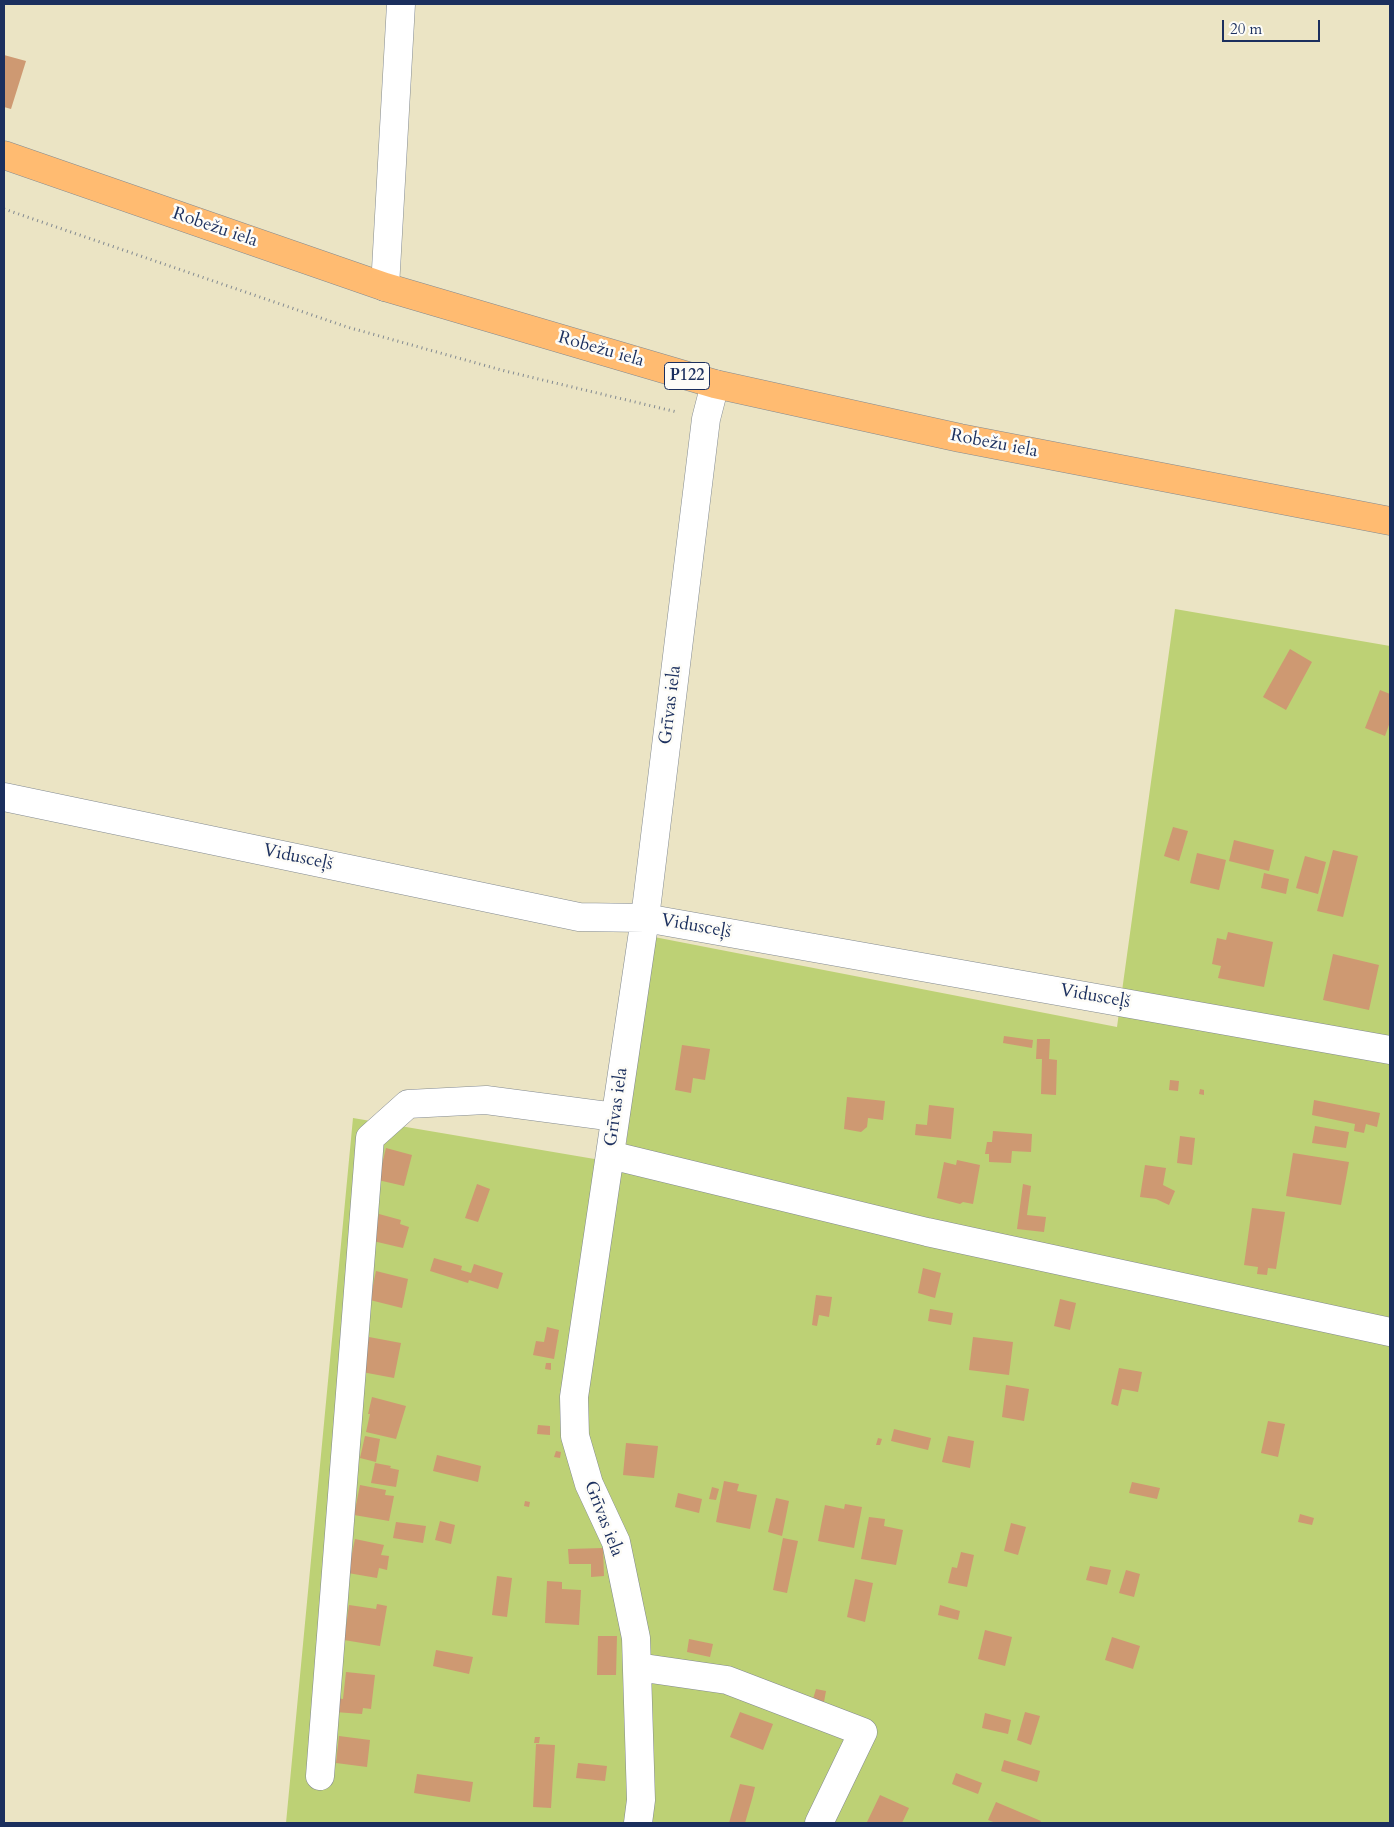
<!DOCTYPE html>
<meta charset="utf-8">
<style>
body{margin:0}
#map{position:relative;width:1394px;height:1827px;overflow:hidden;background:#ebe4c4;font-family:Cardo,serif}
canvas{display:block}
.frame{position:absolute;inset:0;border:5px solid #1b2f5e;pointer-events:none}
.scale{position:absolute;left:1222px;top:20px;width:98px;height:22px;box-sizing:border-box;border:2px solid #1b2f5e;border-top:0;padding-left:6px;font-size:15px;line-height:18px;white-space:nowrap;color:#1b2f5e;-webkit-text-stroke:4px #fdfcf7;paint-order:stroke}
</style>
<div id="map">
<canvas width="1394" height="1827"></canvas>
<div class="frame"></div>
<div class="scale">20 m</div>
</div>
<script>
const ctx = document.querySelector('canvas').getContext('2d');
ctx.lineJoin = 'round';
function paint(path, color) {
  ctx.fillStyle = color;
  ctx.fill(path, 'evenodd');
}
function shape(rows) {
  const path = new Path2D();
  for (const r of rows) {
    path.moveTo(r[0], r[1]);
    for (let i = 2; i < r.length; i += 2) path.lineTo(r[i], r[i + 1]);
  }
  return path;
}
function stroke(path, color, width, dash) {
  ctx.strokeStyle = color;
  ctx.lineWidth = width;
  ctx.lineCap = dash ? 'butt' : 'round';
  ctx.setLineDash(dash || []);
  ctx.stroke(path);
}
function drawText(font, color, halo, rows, align = 'center') {
  ctx.font = font + ' Cardo,serif';
  ctx.lineWidth = 5;
  ctx.setLineDash([]);
  ctx.textBaseline = 'middle';
  ctx.strokeStyle = halo;
  ctx.fillStyle = color;
  for (const [text, x, y, turn = 0] of rows) {
    ctx.save();
    ctx.translate(x, y);
    ctx.rotate((+turn || 0) * Math.PI / 180);
    ctx.textAlign = isNaN(turn) ? turn : align;
    if (halo) ctx.strokeText(text, 0, 0);
    ctx.fillText(text, 0, 0);
    ctx.restore();
  }
}
paint(shape([
 [1175,609,1390,646,1390,1823,286,1823,353,1118,624,1164,649,936,1117,1027]
]), '#bdd175');
paint(shape([
 [4,55,26,61,11,109,4,107],
 [1290,649,1312,662,1286,710,1263,697],
 [1380,690,1390,694,1390,722,1385,736,1365,728],
 [1173,827,1188,831,1179,861,1164,856],
 [1234,840,1274,850,1269,871,1229,861],
 [1333,850,1358,856,1343,917,1317,911],
 [1197,853,1226,860,1219,890,1190,883],
 [1305,856,1326,862,1318,894,1296,888],
 [1264,873,1289,879,1286,894,1261,888],
 [1228,932,1273,942,1264,987,1218,978,1221,966,1212,964,1217,938,1226,940],
 [1333,954,1379,965,1369,1010,1323,1000],
 [1004,1036,1033,1040,1032,1048,1003,1043],
 [1037,1039,1050,1039,1049,1059,1057,1060,1056,1095,1041,1094,1042,1059,1036,1059],
 [682,1045,710,1049,705,1080,693,1078,691,1093,675,1090],
 [1170,1080,1179,1081,1178,1091,1169,1090],
 [1200,1089,1204,1090,1204,1095,1199,1094],
 [847,1097,885,1101,883,1120,868,1118,867,1127,861,1132,844,1129],
 [1314,1100,1380,1113,1377,1127,1366,1124,1364,1133,1354,1131,1355,1124,1312,1115],
 [929,1105,954,1108,951,1139,915,1135,916,1124,927,1125],
 [1315,1126,1349,1132,1346,1148,1312,1143],
 [993,1131,1032,1134,1031,1152,1012,1151,1011,1163,989,1162,989,1154,985,1154,987,1142,992,1142],
 [1180,1136,1195,1138,1192,1165,1177,1163],
 [386,1148,412,1155,404,1186,378,1180],
 [1293,1153,1349,1162,1341,1205,1286,1196],
 [957,1160,980,1165,973,1204,963,1202,960,1204,937,1198,944,1162,956,1165],
 [1145,1165,1166,1168,1163,1185,1175,1191,1169,1205,1156,1199,1140,1197],
 [477,1184,490,1189,478,1222,465,1218],
 [1023,1184,1031,1186,1027,1215,1046,1217,1044,1232,1017,1229],
 [1252,1208,1285,1212,1276,1269,1268,1268,1267,1275,1257,1274,1258,1267,1244,1265],
 [379,1214,401,1220,400,1224,409,1227,403,1248,373,1241],
 [434,1258,462,1266,461,1270,471,1273,474,1264,503,1273,498,1289,469,1280,468,1283,430,1271],
 [923,1268,941,1273,935,1298,918,1293],
 [376,1271,408,1279,402,1308,370,1300],
 [816,1295,832,1297,829,1317,819,1315,817,1326,812,1325],
 [1060,1299,1076,1303,1070,1330,1054,1326],
 [930,1309,953,1313,951,1325,928,1321],
 [547,1327,559,1330,554,1359,533,1355,536,1341,544,1342],
 [369,1337,401,1343,394,1378,362,1372],
 [973,1337,1013,1342,1009,1375,969,1370],
 [546,1363,551,1363,551,1370,545,1369],
 [1119,1368,1142,1372,1138,1392,1122,1389,1118,1406,1111,1404],
 [1006,1385,1029,1389,1024,1421,1002,1417],
 [372,1397,406,1406,396,1439,366,1432,370,1414,368,1414],
 [1268,1421,1285,1424,1278,1457,1261,1453],
 [538,1425,550,1426,550,1435,537,1434],
 [894,1429,931,1438,928,1450,891,1441],
 [365,1436,380,1439,376,1462,360,1458],
 [948,1436,974,1441,970,1468,942,1462],
 [878,1438,882,1439,880,1445,876,1445],
 [626,1443,658,1446,654,1478,623,1475],
 [556,1451,561,1452,560,1458,554,1457],
 [437,1455,481,1466,478,1482,433,1471],
 [375,1463,391,1466,390,1468,399,1470,396,1487,371,1483],
 [724,1481,739,1484,737,1491,757,1495,750,1529,716,1522],
 [1132,1482,1160,1488,1157,1499,1129,1493],
 [360,1485,386,1490,385,1495,394,1496,389,1521,354,1515],
 [712,1487,719,1489,716,1500,709,1499],
 [678,1493,702,1499,699,1513,675,1507],
 [776,1498,789,1501,782,1536,768,1532],
 [525,1501,530,1502,529,1507,524,1506],
 [845,1504,862,1507,854,1548,818,1541,825,1505,844,1509],
 [1300,1514,1314,1518,1312,1525,1298,1522],
 [869,1517,885,1519,884,1526,903,1530,896,1565,861,1559],
 [440,1521,455,1525,451,1544,435,1540],
 [396,1522,426,1526,423,1543,393,1538],
 [1011,1523,1026,1527,1018,1555,1004,1551],
 [783,1538,798,1541,787,1593,773,1590],
 [355,1539,384,1545,381,1555,389,1556,387,1570,379,1568,377,1578,348,1573],
 [603,1548,604,1576,591,1577,591,1564,569,1564,568,1549],
 [961,1552,974,1555,967,1587,948,1583,952,1567,957,1568],
 [1090,1566,1111,1570,1107,1585,1086,1580],
 [1126,1570,1140,1574,1134,1597,1119,1593],
 [497,1576,512,1578,507,1617,492,1615],
 [855,1579,873,1583,865,1622,847,1617],
 [547,1581,562,1582,562,1589,581,1590,579,1625,545,1623],
 [377,1604,387,1606,380,1646,344,1640,349,1605,376,1609],
 [940,1605,960,1611,958,1620,938,1615],
 [985,1630,1012,1637,1005,1666,978,1659],
 [598,1636,617,1636,616,1675,597,1675],
 [1112,1637,1140,1646,1133,1669,1105,1660],
 [689,1639,713,1644,710,1657,687,1652],
 [436,1650,473,1657,469,1674,433,1666],
 [346,1672,375,1675,371,1709,363,1708,362,1714,335,1712,336,1698,343,1699],
 [816,1689,826,1691,824,1702,813,1699],
 [740,1712,773,1724,763,1750,730,1737],
 [1025,1712,1040,1716,1031,1745,1017,1740],
 [985,1713,1011,1720,1008,1734,982,1728],
 [339,1736,370,1740,367,1767,336,1763],
 [535,1737,540,1737,539,1743,534,1743],
 [536,1744,555,1745,551,1808,533,1807],
 [1004,1760,1040,1771,1037,1782,1001,1771],
 [578,1763,607,1766,605,1781,576,1778],
 [956,1773,982,1783,978,1794,952,1784],
 [417,1774,473,1782,470,1802,414,1793],
 [740,1784,755,1787,752,1799,745,1823,729,1823],
 [880,1795,909,1808,902,1823,867,1822],
 [996,1802,1041,1821,1040,1823,996,1823,988,1820]
]), '#ce9972');
const minor = shape([
 [385,287,401,4],
 [4,797,579,917,645,918,1390,1050],
 [610,1155,927,1232,1390,1332],
 [637,1667,727,1680,863,1732,819,1823],
 [320,1776,370,1138,408,1104,486,1100,615,1117],
 [638,1823,641,1800,636,1638,616,1542,589,1484,575,1436,574,1397,645,918,706,419,715,384]
]);
const major = shape([
 [4,155,385,287,715,384,960,438,1390,521]
]);
stroke(minor, '#838a91', 29);
stroke(major, '#838a91', 29);
stroke(shape([
 [4,209,347,327,505,371,677,412]
]), '#838a91', 3, [1, 4]);
stroke(minor, '#fff', 28);
stroke(major, '#ffbb71', 28);
for (const [x, y, w] of [
 [687,376,45]
]) {
  const box = new Path2D();
  box.roundRect(x - w / 2, y - 13.5, w, 27, 4);
  ctx.fillStyle = '#fdfcf7';
  ctx.fill(box);
  stroke(box, '#1b2f5e', 1);
}
drawText('bold 16px', '#1b2f5e', null, [
 ["P122",687,376]
]);
drawText('18px', '#1b2f5e', '#fdfcf7', [
 ["Robežu iela",215,228,19],
 ["Robežu iela",601,350,16],
 ["Robežu iela",994,444,11],
 ["Grīvas iela",671,705,-83],
 ["Vidusceļš",298,858,12],
 ["Vidusceļš",696,927,10],
 ["Vidusceļš",1095,997,10],
 ["Grīvas iela",617,1107,-82],
 ["Grīvas iela",603,1519,69]
]);
</script>
